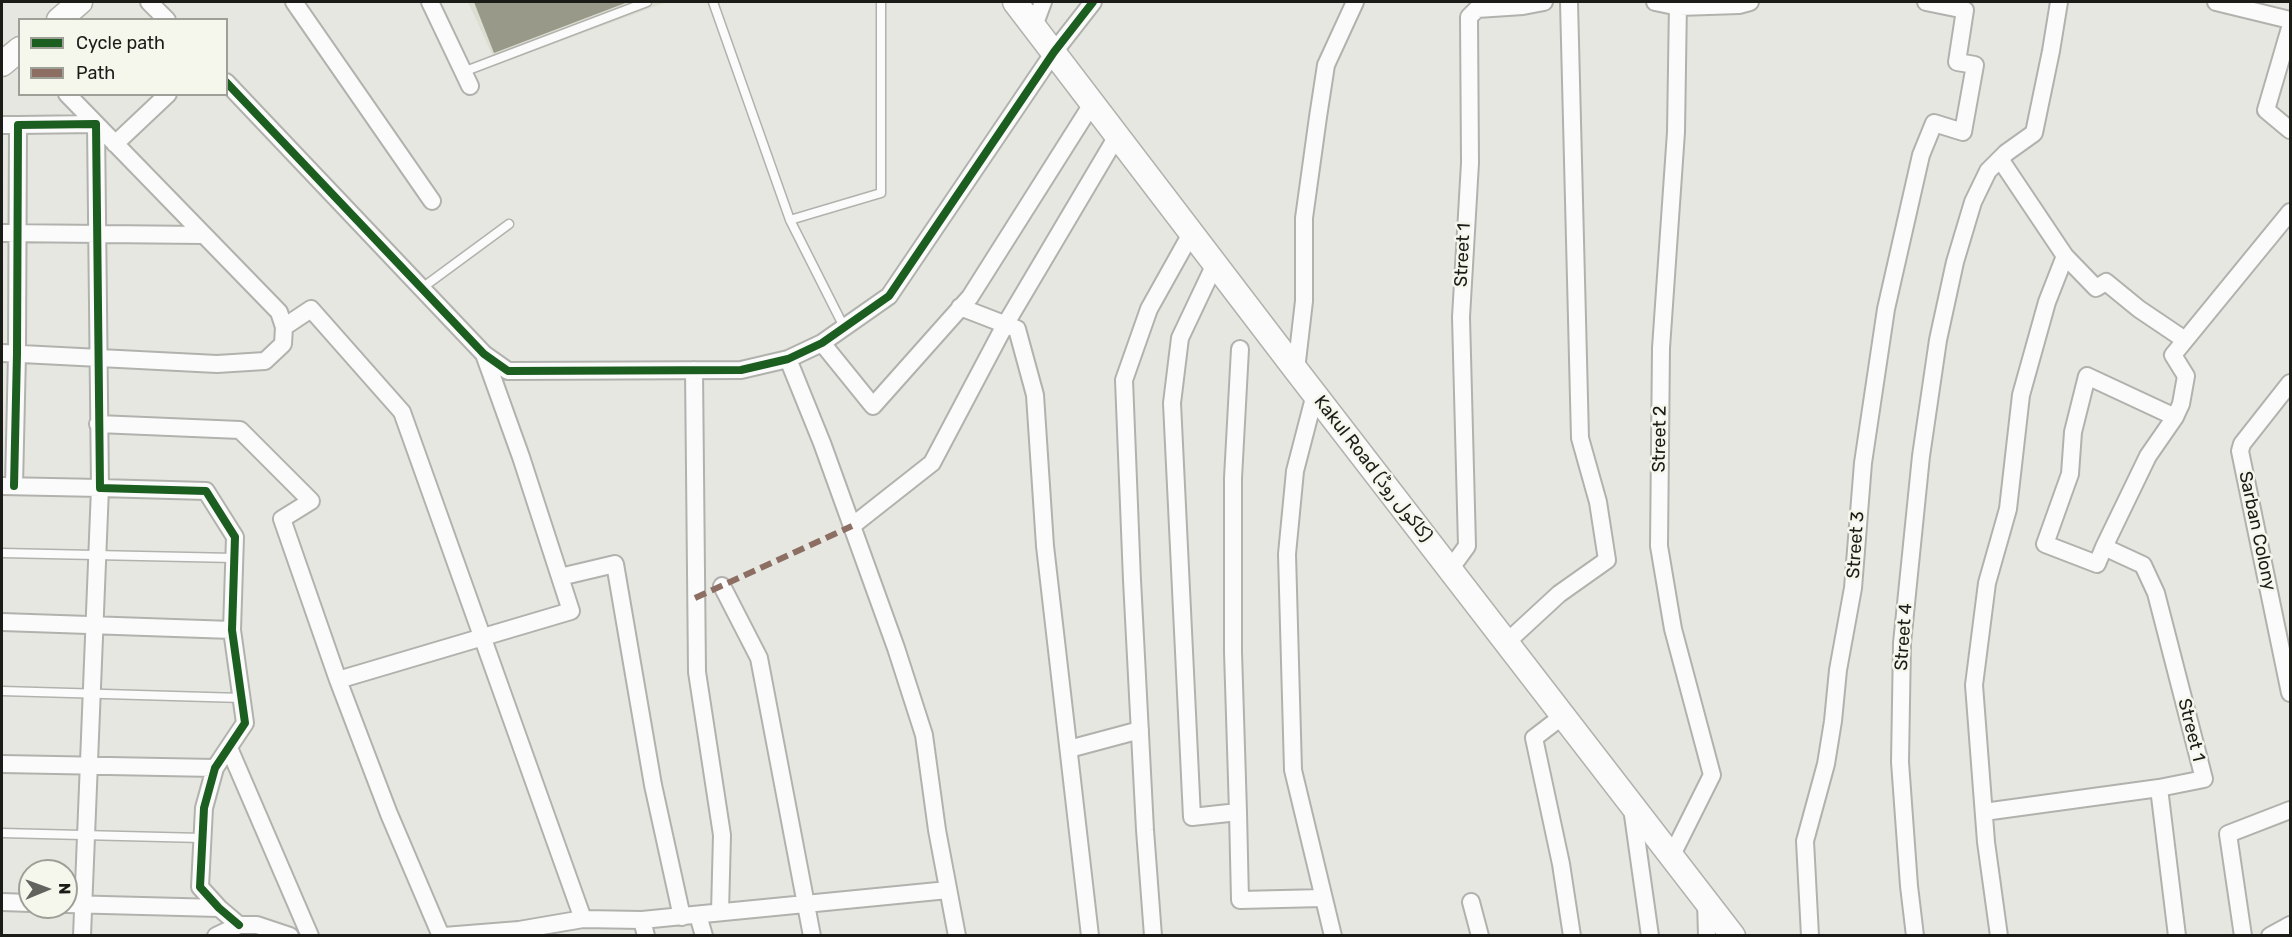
<!DOCTYPE html>
<meta charset="utf-8">
<style>
body{margin:0}
#map{position:relative;width:2292px;height:937px;overflow:hidden;background:#e7e7e2;font-family:Rubik,sans-serif}
canvas{display:block}
.frame{position:absolute;inset:0;border:3px solid #1b1c18;pointer-events:none}
.legend{position:absolute;left:18px;top:18px;width:210px;height:78px;box-sizing:border-box;background:#f5f7ec;border:2px solid #9e9f97;margin:0;padding:8px 10px;list-style:none;font-size:18px;color:#1b1c18}
.legend li{display:flex;align-items:center;gap:12px;height:30px}
.legend b{width:30px;border:2px solid #9e9f97}
.north{position:absolute;left:18px;top:859px;width:60px;height:60px;box-sizing:border-box;background:#f5f7ec;border:2px solid #9e9f97;border-radius:50%;rotate:89deg;font-size:16px;font-weight:700;line-height:24px;text-align:center;color:#1b1c18}
.north::after{content:'';display:block;margin:auto;width:21px;height:27px;background:#62635f;clip-path:polygon(50% 0,100% 100%,50% 72%,0 100%)}
</style>
<div id="map">
<canvas width="2292" height="937"></canvas>
<div class="frame"></div>
<ul class="legend">
<li><b style="height:8px;background:#1b5e20"></b>Cycle path</li>
<li><b style="height:8px;background:#8d6e63"></b>Path</li>
</ul>
<div class="north">N</div>
</div>
<script>
const ctx = document.querySelector('canvas').getContext('2d');
ctx.lineJoin = 'round';
function paint(path, color) {
  ctx.fillStyle = color;
  ctx.fill(path, 'evenodd');
}
function shape(rows) {
  const path = new Path2D();
  for (const r of rows) {
    path.moveTo(r[0], r[1]);
    for (let i = 2; i < r.length; i += 2) path.lineTo(r[i], r[i + 1]);
  }
  return path;
}
function stroke(path, color, width, dash) {
  ctx.strokeStyle = color;
  ctx.lineWidth = width;
  ctx.lineCap = dash ? 'butt' : 'round';
  ctx.setLineDash(dash || []);
  ctx.stroke(path);
}
function drawText(font, color, halo, rows, align = 'center') {
  ctx.font = font + ' Rubik,"Noto Sans Arabic",sans-serif';
  ctx.lineWidth = 5;
  ctx.setLineDash([]);
  ctx.textBaseline = 'middle';
  ctx.strokeStyle = halo;
  ctx.fillStyle = color;
  for (const [text, x, y, turn = 0] of rows) {
    ctx.save();
    ctx.translate(x, y);
    ctx.rotate((+turn || 0) * Math.PI / 180);
    ctx.textAlign = isNaN(turn) ? turn : align;
    if (halo) ctx.strokeText(text, 0, 0);
    ctx.fillText(text, 0, 0);
    ctx.restore();
  }
}
paint(shape([
 [468,2,667,2,497,65]
]), '#dcded2');
paint(shape([
 [474,2,628,2,494,53]
]), '#989989');
const lane = shape([
 [713,2,790,220,844,327],
 [463,72,647,2],
 [790,220,881,193,881,2],
 [422,288,509,224],
 [2,553,234,558],
 [2,691,242,698],
 [2,833,202,838]
]);
const street = shape([
 [149,2,167,20],
 [294,2,432,201],
 [430,2,470,86],
 [1655,2,1679,7,1739,5,1750,2],
 [2216,2,2290,20],
 [1034,26,1043,2],
 [2290,28,2266,110,2290,130],
 [226,82,484,354,508,371,741,370,788,359,822,343,889,296,1054,52,1093,2],
 [2,125,18,125],
 [115,144,168,94],
 [2000,159,2065,256],
 [2,233,203,235],
 [1215,264,1180,338,1172,403,1192,817,1238,812,1240,900,1323,898],
 [960,307,1017,329,1035,395,1045,546,1090,936],
 [284,327,311,309,402,412,583,919,519,930,444,936],
 [822,343,873,406,970,297,1092,104],
 [2,353,217,364,265,361,283,344,284,327,279,312,67,94],
 [788,359,822,443,896,648,924,735,937,830,957,936],
 [694,370,697,672,722,835,720,912],
 [1296,370,1304,301,1304,218,1318,117,1326,65,1355,2],
 [2290,383,2242,444,2240,451,2290,693],
 [1315,394,1295,471,1287,554,1293,770,1333,936],
 [98,424,240,430,311,501,282,519,338,680,389,814,441,936],
 [2,486,100,488,82,936],
 [14,486,17,354,18,125,96,124,100,488,206,491,235,537,232,630,245,723,215,768,204,808,200,887,219,908,239,925],
 [852,526,932,463,1005,325,1117,136],
 [2104,547,2097,564,2045,544,2070,474,2073,432,2087,376,2175,417],
 [1451,568,1467,546,1461,317,1470,163,1469,17,1477,9,1523,6,1544,2],
 [560,577,615,564,653,785,682,917],
 [722,586,759,658,812,936],
 [2,622,232,630],
 [1507,642,1559,594,1607,560,1598,502,1580,438,1569,2],
 [338,680,571,611,521,457,484,354],
 [1564,715,1534,738,1561,864,1572,936],
 [229,748,310,936],
 [1069,749,1140,730],
 [2,764,215,768],
 [1632,808,1650,936],
 [1238,812,1233,652,1233,478,1240,349],
 [1984,812,2159,788],
 [1672,855,1712,775,1673,629,1659,546,1661,348,1676,132,1678,2],
 [1706,901,1707,936],
 [2,902,30,903],
 [1471,902,1480,936],
 [66,904,219,908],
 [698,915,704,936],
 [583,919,642,920,646,936],
 [642,920,948,890],
 [216,936,239,925,257,925,290,936],
 [1153,936,1145,830,1132,580,1124,380,1149,309,1192,232],
 [1810,936,1805,841,1826,764,1833,721,1838,670,1853,588,1863,463,1886,309,1921,155,1934,123,1963,132,1975,65,1957,62,1965,10,1926,2],
 [1915,936,1909,886,1900,762,1902,643,1921,456,1938,340,1955,262,1973,202,1988,171,2006,153,2034,133,2051,51,2059,2],
 [1999,936,1986,842,1974,685,1987,583,2008,509,2021,395,2047,302,2065,256,2096,288,2106,282,2139,309,2185,340],
 [2177,936,2159,788,2204,779,2156,593,2143,565,2104,547,2148,456,2175,417,2181,404,2186,376,2173,355,2290,212],
 [2243,936,2228,834,2290,810],
 [2270,936,2290,925]
]);
const secondary = shape([
 [1015,2,1296,370,1733,936],
 [59,20,80,2],
 [2,64,20,49]
]);
stroke(lane, '#b1b2ad', 11);
stroke(street, '#b1b2ad', 20);
stroke(secondary, '#b1b2ad', 27);
stroke(lane, '#fbfbfb', 8);
stroke(street, '#fbfbfb', 16);
stroke(secondary, '#fbfbfb', 24);
stroke(shape([
 [695,598,852,526]
]), '#8d6e63', 6, [12, 6]);
stroke(shape([
 [226,82,484,354,508,371,741,370,788,359,822,343,889,296,1054,52,1093,2],
 [14,486,17,354,18,125,96,124,100,488,206,491,235,537,232,630,245,723,215,768,204,808,200,887,219,908,239,925]
]), '#1b5e20', 8);
drawText('18px', '#1b1c18', '#f5f7ec', [
 ["Street 1",1463,255,-87],
 ["Street 2",1660,439,-89],
 ["Kakul Road (کاکول روڈ)",1373,469,52],
 ["Sarban Colony",2257,531,78],
 ["Street 3",1856,545,-86],
 ["Street 4",1904,637,-86],
 ["Street 1",2191,730,76]
]);
</script>
